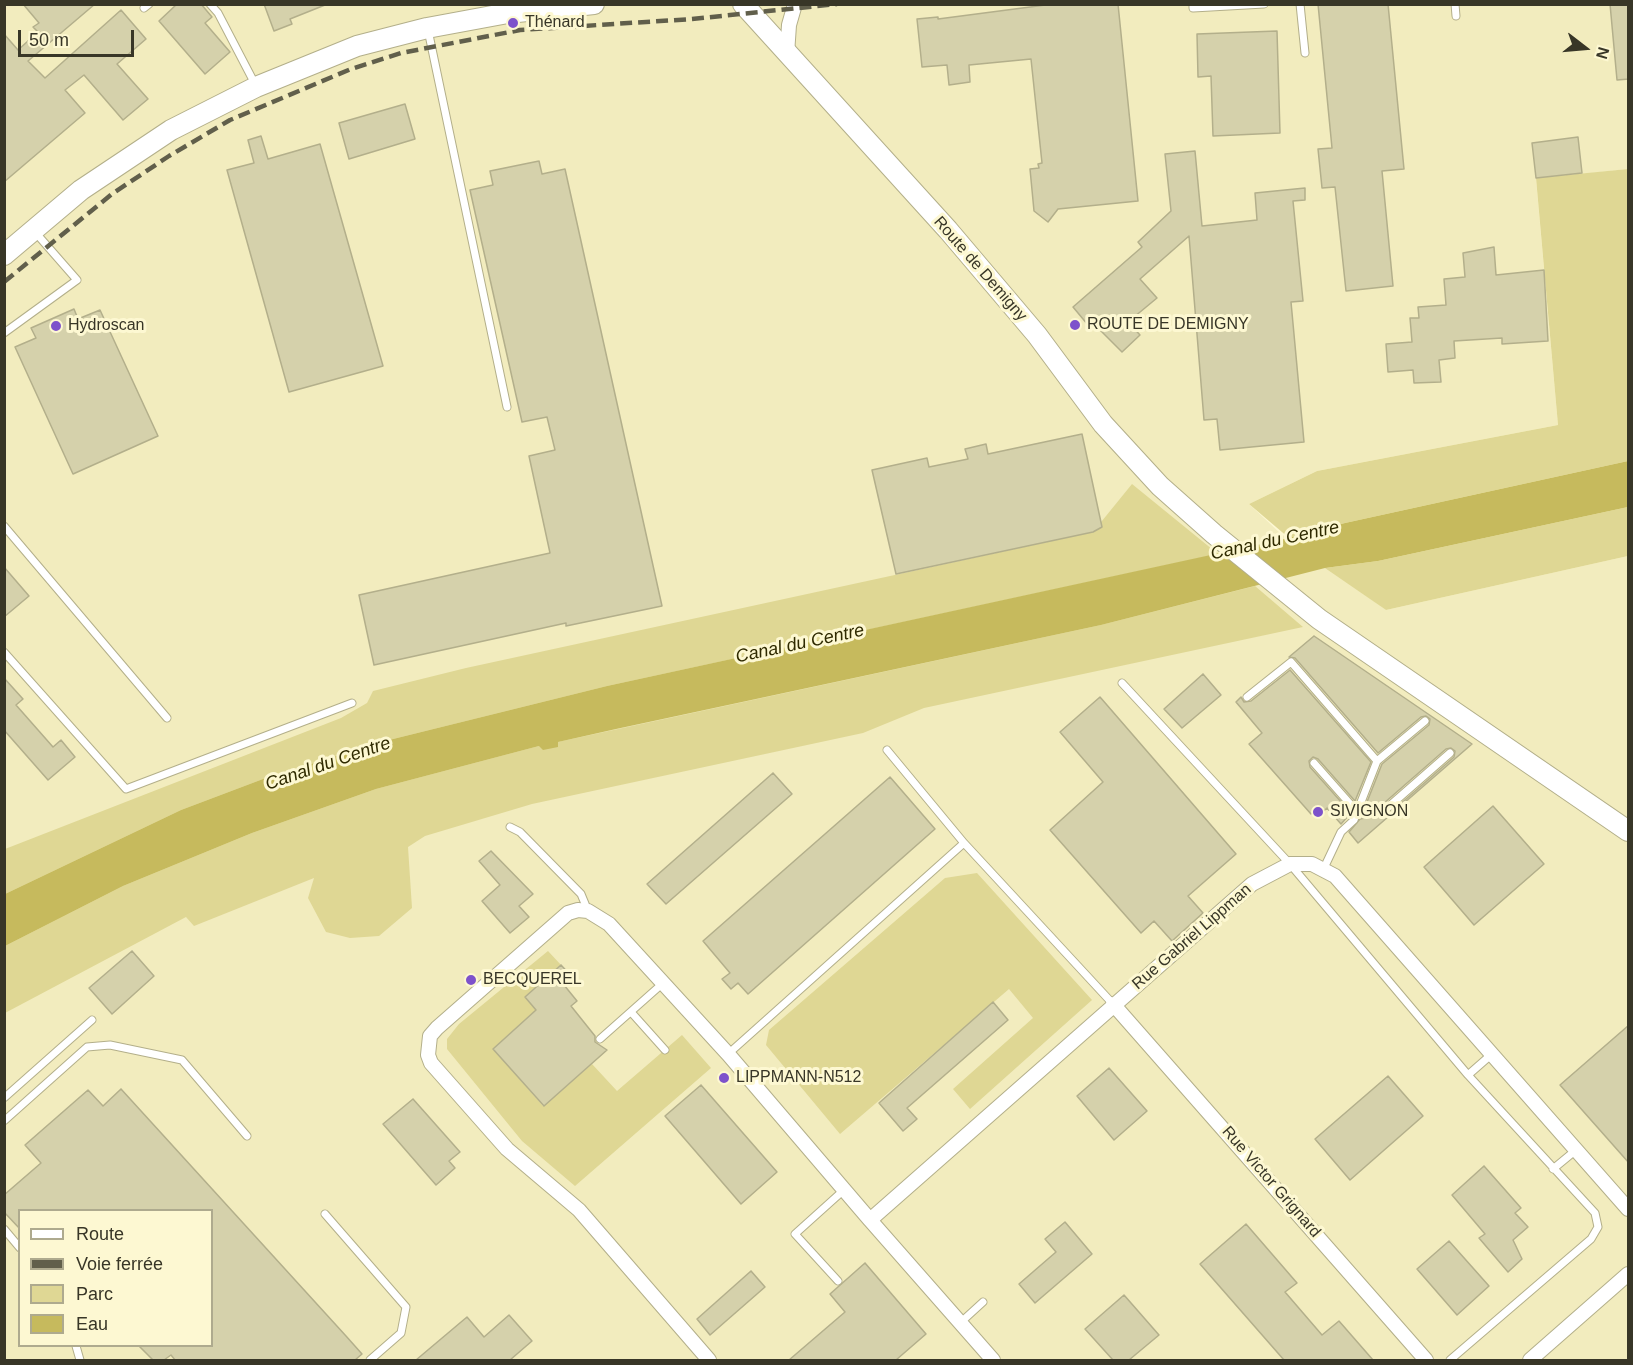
<!DOCTYPE html>
<meta charset="utf-8">
<style>
body{margin:0}
#map{position:relative;width:1633px;height:1365px;overflow:hidden;background:#fdf8d2;font-family:Arial,sans-serif}
canvas{display:block}
.frame{position:absolute;inset:0;border:6px solid #383627;pointer-events:none}
.legend{position:absolute;left:18px;top:1209px;width:195px;height:138px;box-sizing:border-box;background:#fdf8d2;border:2px solid #aeaa8e;margin:0;padding:8px 10px;list-style:none;font-size:18px;color:#383627}
.legend li{display:flex;align-items:center;gap:12px;height:30px}
.legend b{width:30px;border:2px solid #aeaa8e}
.north{position:absolute;left:1555px;top:18px;width:60px;height:60px;-webkit-text-stroke:4px #fdf8d2;paint-order:stroke;rotate:106deg;font-size:16px;font-weight:700;line-height:24px;text-align:center;color:#383627}
.north::after{content:'';display:block;margin:auto;width:21px;height:27px;background:#383627;clip-path:polygon(50% 0,100% 100%,50% 72%,0 100%)}
.scale{position:absolute;left:18px;top:30px;width:116px;height:27px;box-sizing:border-box;border:3px solid #383627;border-top:0;padding-left:8px;font-size:18px;line-height:21px;white-space:nowrap;color:#383627;-webkit-text-stroke:4px #fdf8d2;paint-order:stroke}
</style>
<div id="map">
<canvas width="1633" height="1365"></canvas>
<div class="frame"></div>
<ul class="legend">
<li><b style="height:8px;background:#fff"></b>Route</li>
<li><b style="height:8px;background:#615f4b"></b>Voie ferrée</li>
<li><b style="height:16px;background:#dfd794"></b>Parc</li>
<li><b style="height:16px;background:#c6ba5d"></b>Eau</li>
</ul>
<div class="north">N</div>
<div class="scale">50 m</div>
</div>
<script>
const ctx = document.querySelector('canvas').getContext('2d');
ctx.lineJoin = 'round';
function paint(path, color) {
  ctx.fillStyle = color;
  ctx.fill(path, 'evenodd');
}
function shape(rows) {
  const path = new Path2D();
  for (const r of rows) {
    path.moveTo(r[0], r[1]);
    for (let i = 2; i < r.length; i += 2) path.lineTo(r[i], r[i + 1]);
  }
  return path;
}
function stroke(path, color, width, dash) {
  ctx.strokeStyle = color;
  ctx.lineWidth = width;
  ctx.lineCap = dash ? 'butt' : 'round';
  ctx.setLineDash(dash || []);
  ctx.stroke(path);
}
function drawText(font, color, halo, rows, align = 'center') {
  ctx.font = font + ' Arial,sans-serif';
  ctx.lineWidth = 6;
  ctx.setLineDash([]);
  ctx.textBaseline = 'middle';
  ctx.strokeStyle = halo;
  ctx.fillStyle = color;
  for (const [text, x, y, turn = 0] of rows) {
    ctx.save();
    ctx.translate(x, y);
    ctx.rotate((+turn || 0) * Math.PI / 180);
    ctx.textAlign = isNaN(turn) ? turn : align;
    if (halo) ctx.strokeText(text, 0, 0);
    ctx.fillText(text, 0, 0);
    ctx.restore();
  }
}
paint(shape([
 [5,5,1628,5,1628,169,1536,179,1558,425,1317,471,1249,504,1280,533,1386,610,1628,556,1628,1360,5,1360],
 [20,1210,212,1210,212,1346,20,1346]
]), '#f2ecbe');
paint(shape([
 [1628,169,1628,461,1345,523,1289,538,1249,504,1317,471,1558,425,1536,178],
 [1132,484,1218,554,607,686,381,742,263,779,181,810,5,894,5,849,341,718,367,703,373,691,466,668,1093,532],
 [1628,507,1628,556,1386,610,1325,568,1378,561],
 [1255,586,1303,627,924,708,863,733,532,804,425,836,408,847,412,908,379,936,350,938,326,932,308,898,314,878,194,926,186,917,5,1013,5,946,123,886,252,833,376,789,539,746,1101,625],
 [977,873,1092,1000,970,1109,953,1089,1033,1018,1009,989,840,1134,766,1045,769,1030,945,878],
 [548,951,561,965,525,997,536,1010,493,1049,543,1106,592,1064,617,1091,682,1035,711,1068,575,1186,522,1141,447,1049,447,1039,459,1024]
]), '#dfd794');
paint(shape([
 [1628,461,1628,507,1378,561,1325,568,1101,625,616,729,558,742,558,747,543,750,539,746,376,789,252,833,123,886,5,946,5,894,181,810,263,779,381,742,607,686,1289,538,1345,523]
]), '#c6ba5d');
const building = shape([
 [23,4,95,4,28,61,45,78,121,10,146,39,117,64,148,99,123,120,84,75,65,90,85,113,4,182,4,34,18,50,38,32,33,27,39,23,23,4],
 [177,4,201,4,212,17,205,23,230,52,205,74,159,21,177,4],
 [264,4,325,4,325,5,290,19,292,24,274,31,264,4],
 [1053,4,1118,4,1138,201,1058,209,1048,222,1034,211,1030,169,1039,168,1038,164,1042,163,1031,59,969,65,970,82,949,85,947,65,922,67,917,19,938,17,938,19,1053,4],
 [1318,4,1388,4,1404,169,1382,171,1393,286,1346,291,1335,187,1322,188,1318,149,1332,148,1318,4],
 [1610,4,1629,4,1629,79,1617,80,1610,4],
 [1277,31,1280,133,1213,136,1211,76,1198,77,1197,34,1277,31],
 [405,104,415,139,349,159,339,123,405,104],
 [261,136,268,159,320,144,383,366,289,392,227,170,254,163,248,140,261,136],
 [1578,137,1582,173,1536,178,1532,143,1578,137],
 [1195,151,1202,226,1257,220,1255,193,1305,188,1305,200,1293,201,1303,301,1291,302,1304,442,1220,450,1217,419,1204,420,1189,236,1140,279,1157,298,1128,322,1140,335,1122,352,1092,322,1088,325,1073,307,1142,247,1138,242,1171,211,1165,154,1195,151],
 [539,161,542,174,565,169,662,606,566,626,566,623,374,665,359,595,550,553,529,456,555,450,547,417,522,422,470,190,493,185,490,171,539,161],
 [1494,247,1496,275,1544,270,1548,341,1502,344,1502,338,1454,341,1455,358,1439,360,1441,382,1414,383,1413,370,1388,372,1386,344,1412,342,1410,318,1419,318,1418,307,1446,305,1444,279,1465,277,1463,253,1494,247],
 [74,309,78,319,100,310,158,436,73,474,15,347,36,338,31,328,74,309],
 [1082,434,1102,527,1093,532,896,574,872,470,927,458,929,467,968,459,965,449,986,444,988,454,1082,434],
 [4,567,29,596,4,617,4,567],
 [1314,636,1472,744,1358,843,1349,832,1360,819,1390,813,1454,757,1455,751,1451,748,1446,749,1383,804,1365,807,1382,764,1429,725,1430,719,1426,716,1421,717,1378,753,1295,658,1289,657,1314,636],
 [1290,670,1371,762,1355,801,1318,759,1313,757,1309,761,1310,767,1351,813,1341,824,1327,808,1317,817,1313,812,1311,814,1249,744,1262,733,1236,702,1241,697,1244,702,1251,701,1290,670],
 [1203,674,1221,695,1182,728,1164,709,1203,674],
 [4,678,23,699,16,705,53,747,61,740,75,757,48,780,4,730,4,678],
 [1100,697,1236,854,1188,896,1203,913,1172,941,1154,921,1141,933,1050,830,1103,782,1060,732,1100,697],
 [773,773,792,794,666,904,647,884,773,773],
 [890,777,935,829,748,994,738,983,731,989,722,979,730,973,703,941,890,777],
 [1493,806,1544,864,1474,925,1424,867,1493,806],
 [491,851,533,894,519,906,529,917,510,933,482,901,500,885,479,861,491,851],
 [132,951,154,976,112,1014,89,988,132,951],
 [561,965,573,978,564,985,577,1001,571,1006,595,1036,595,1042,607,1050,544,1106,493,1049,536,1010,525,997,561,965],
 [993,1002,1008,1020,907,1108,917,1119,903,1131,879,1103,993,1002],
 [1629,1025,1629,1163,1560,1085,1629,1025],
 [1109,1068,1147,1111,1114,1140,1077,1096,1109,1068],
 [1388,1076,1423,1116,1350,1180,1315,1139,1388,1076],
 [701,1085,777,1172,741,1204,665,1116,701,1085],
 [121,1089,346,1336,362,1354,355,1360,175,1360,171,1355,164,1360,153,1360,139,1346,212,1346,212,1210,20,1210,20,1229,4,1212,4,1195,41,1163,25,1145,88,1090,103,1106,121,1089],
 [413,1099,460,1152,449,1161,455,1168,436,1185,383,1124,413,1099],
 [1484,1166,1521,1208,1515,1213,1528,1227,1513,1240,1522,1259,1508,1272,1479,1238,1485,1234,1452,1195,1484,1166],
 [1065,1222,1092,1254,1035,1303,1019,1284,1056,1252,1045,1239,1065,1222],
 [1246,1224,1297,1283,1285,1292,1322,1335,1339,1321,1373,1360,1284,1360,1200,1264,1246,1224],
 [1449,1241,1489,1286,1457,1315,1417,1269,1449,1241],
 [865,1263,926,1334,896,1360,789,1360,845,1312,830,1294,865,1263],
 [751,1271,765,1287,710,1335,697,1319,751,1271],
 [1124,1295,1159,1335,1129,1360,1113,1360,1085,1329,1124,1295],
 [509,1315,532,1341,510,1360,416,1360,467,1317,484,1337,509,1315]
]);
paint(building, '#d5d1ab');
stroke(building, '#b3af8b', 1.5);
const lane = shape([
 [210,4,218,13,255,84],
 [1193,4,1193,8,1264,4],
 [1300,4,1305,53],
 [1455,4,1456,16],
 [144,8,149,4],
 [428,30,507,407],
 [4,333,77,280,35,232],
 [4,526,167,718],
 [4,652,126,789,352,703],
 [1122,683,1290,864,1468,1075,1595,1213,1598,1227,1591,1239,1450,1360],
 [1247,697,1291,662,1377,761,1354,820,1341,832,1324,868],
 [1377,761,1425,721],
 [1314,763,1359,814],
 [1356,814,1386,809,1450,753],
 [510,827,520,832,581,894,588,911],
 [964,843,1113,1004],
 [631,1012,665,1050],
 [600,1039,662,984],
 [728,1054,964,843,887,750],
 [1468,1075,1492,1054],
 [4,1098,92,1020],
 [4,1121,87,1047,110,1045,182,1060,247,1136],
 [1553,1169,1576,1150],
 [325,1214,406,1307,401,1333,370,1360],
 [4,1229,20,1248],
 [838,1281,795,1234,845,1189],
 [960,1323,983,1302],
 [76,1346,80,1360]
]);
const street = shape([
 [787,54,789,25,795,4],
 [1113,1004,1426,1360],
 [709,1360,579,1210,507,1149,431,1063,428,1055,430,1036,437,1028,568,913,578,910,588,911,609,924,728,1054,870,1220],
 [993,1360,870,1220,1252,884,1290,864,1312,864,1335,876,1628,1209],
 [1530,1360,1628,1274]
]);
const secondary = shape([
 [743,4,948,230,1037,335,1103,424,1160,486,1214,534,1319,619,1628,831],
 [4,255,81,190,171,130,256,87,357,46,427,28,508,13,594,4]
]);
stroke(lane, '#b3af8a', 9);
stroke(street, '#b3af8a', 16);
stroke(secondary, '#b3af8a', 22);
stroke(lane, '#fff', 7);
stroke(street, '#fff', 14);
stroke(secondary, '#fff', 20);
stroke(shape([
 [4,282,112,194,169,156,230,120,351,69,401,53,520,30,692,19,837,4]
]), '#615f4b', 4.5, [12, 6]);
for (const [x, y, r, color] of [
 [513,23,6,"#7d52cb"],
 [1075,325,6,"#7d52cb"],
 [56,326,6,"#7d52cb"],
 [1318,812,6,"#7d52cb"],
 [471,980,6,"#7d52cb"],
 [724,1078,6,"#7d52cb"]
]) {
  const dot = new Path2D();
  dot.arc(x, y, r, 0, 2 * Math.PI);
  ctx.fillStyle = color;
  ctx.fill(dot);
  stroke(dot, '#fdf8d2', 2);
}
drawText('16px', '#383627', '#fdf8d2', [
 ["Thénard",525,23],
 ["ROUTE DE DEMIGNY",1087,325],
 ["Hydroscan",68,326],
 ["SIVIGNON",1330,812],
 ["BECQUEREL",483,980],
 ["LIPPMANN-N512",736,1078]
], 'left');
drawText('16px', '#383627', '#fdf8d2', [
 ["Route de Demigny",980,269,49],
 ["Rue Gabriel Lippman",1192,937,-41],
 ["Rue Victor Grignard",1271,1182,49]
]);
drawText('italic 18px', '#2f2a00', '#fdf8d2', [
 ["Canal du Centre",1275,541,-12],
 ["Canal du Centre",800,644,-12],
 ["Canal du Centre",328,764,-19]
]);
</script>
